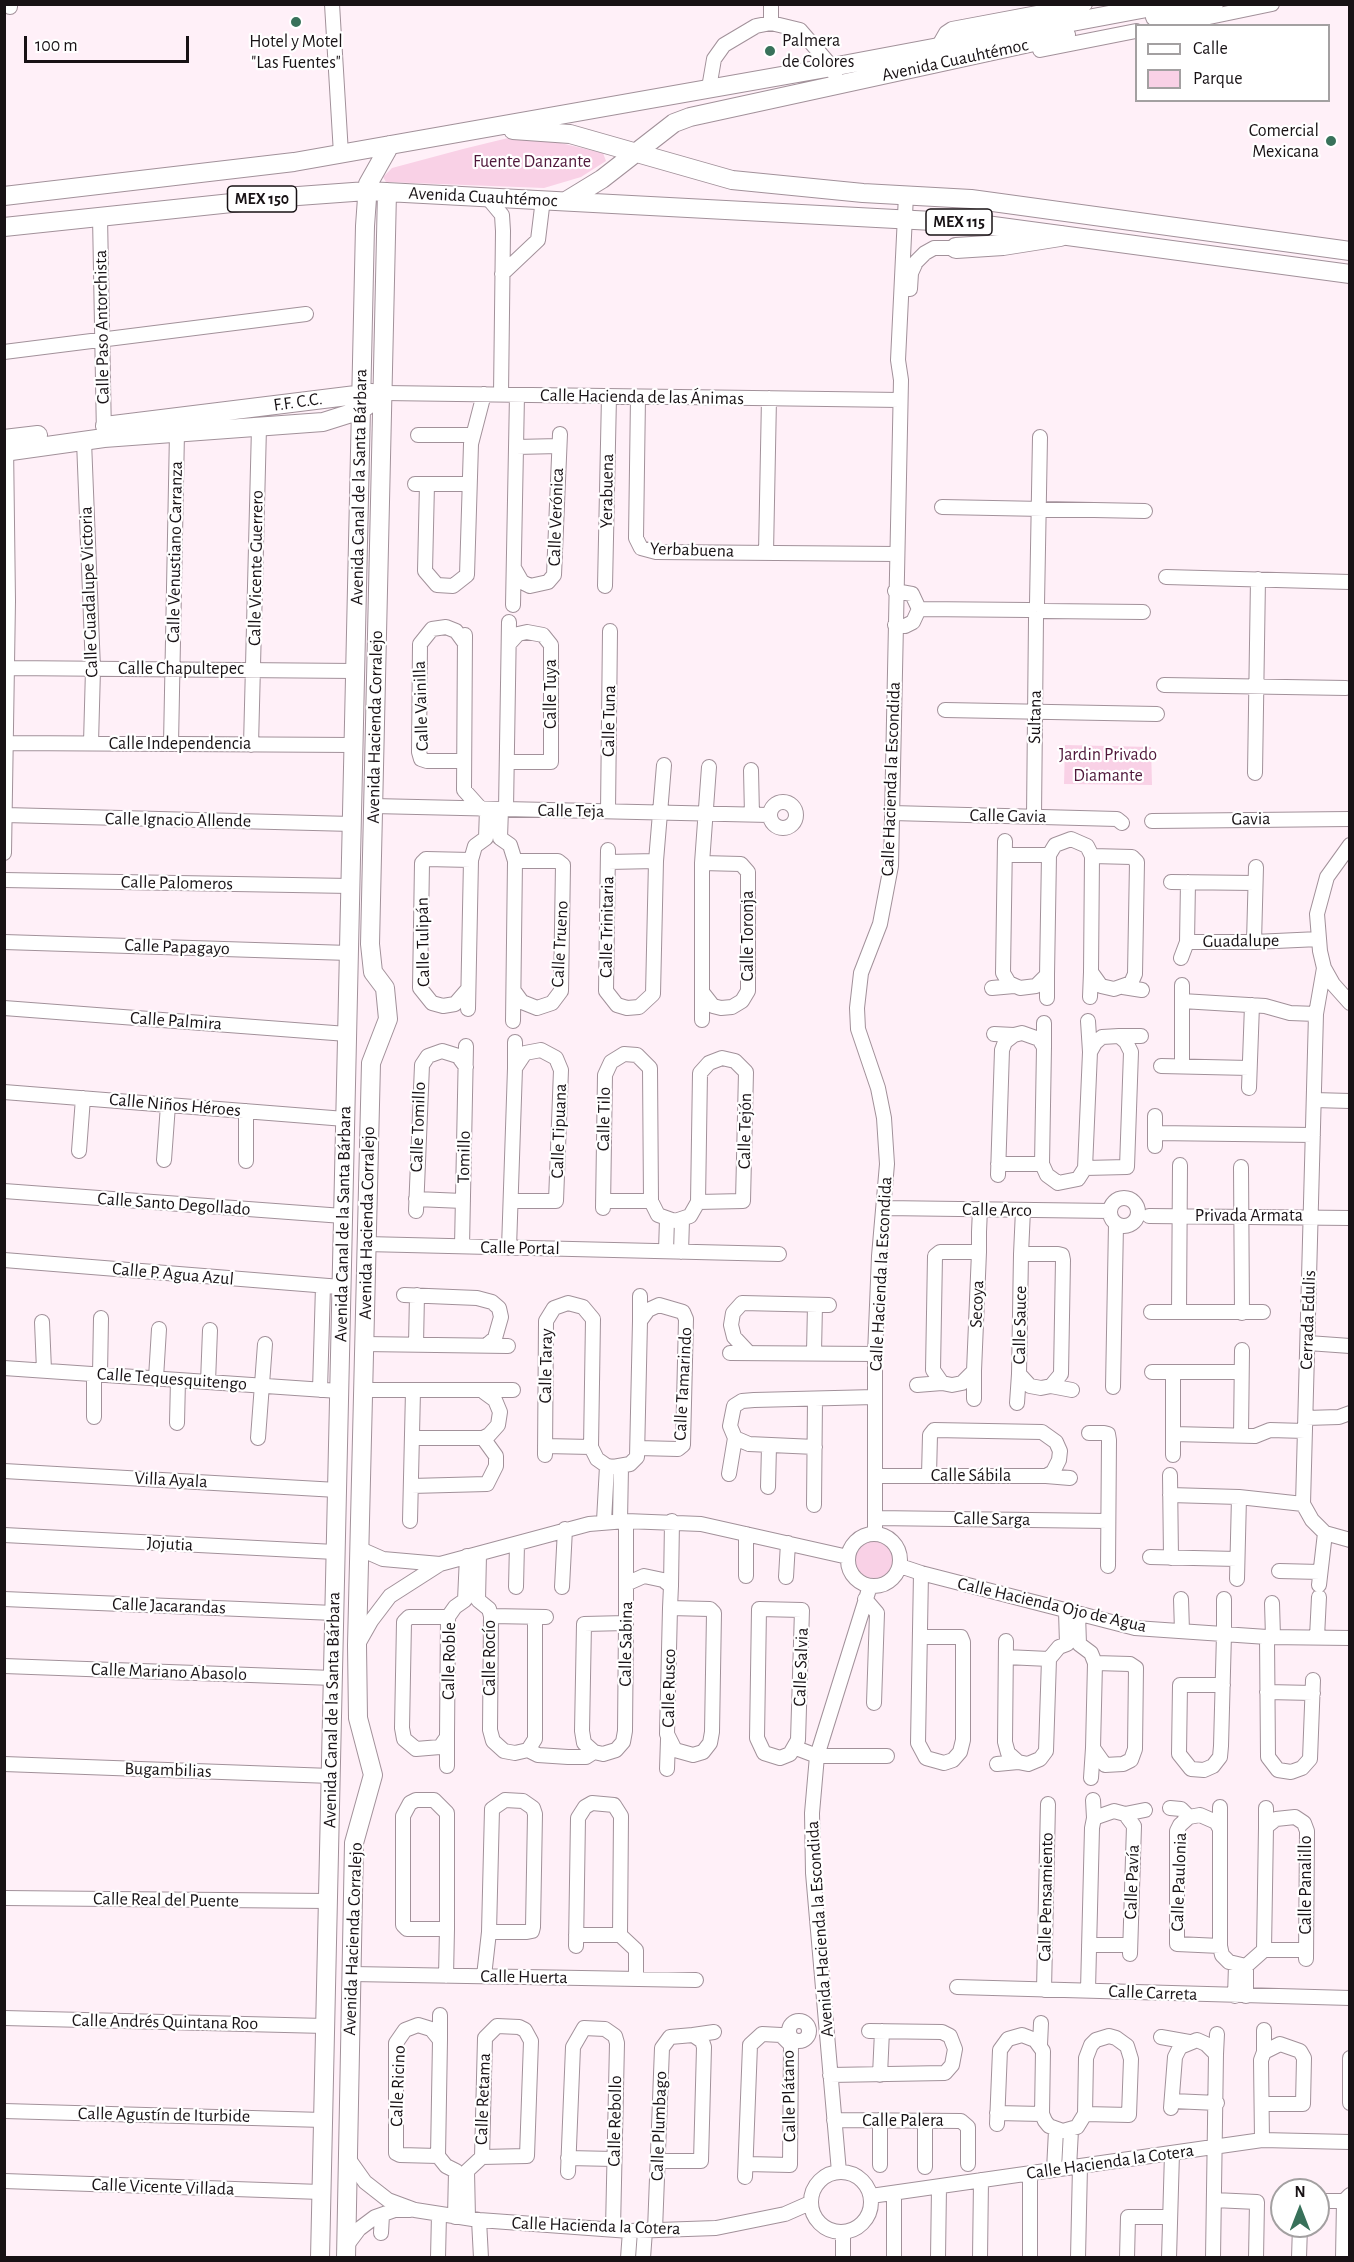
<!DOCTYPE html>
<meta charset="utf-8">
<style>
body{margin:0}
#map{position:relative;width:1354px;height:2262px;overflow:hidden;background:#fff0f8;font-family:"Alegreya Sans",sans-serif}
canvas{display:block}
.frame{position:absolute;inset:0;border:6px solid #181215;pointer-events:none}
.legend{position:absolute;left:1135px;top:24px;width:195px;height:78px;box-sizing:border-box;background:#fff;border:2px solid #a3a0a1;margin:0;padding:8px 10px;list-style:none;font-size:18px;color:#181215}
.legend li{display:flex;align-items:center;gap:12px;height:30px}
.legend b{width:30px;border:2px solid #a3a0a1}
.north{position:absolute;left:1270px;top:2178px;width:60px;height:60px;box-sizing:border-box;background:#fff;border:2px solid #a3a0a1;border-radius:50%;rotate:0deg;font-size:16px;font-weight:700;line-height:24px;text-align:center;color:#181215}
.north::after{content:'';display:block;margin:auto;width:21px;height:27px;background:#38715a;clip-path:polygon(50% 0,100% 100%,50% 72%,0 100%)}
.scale{position:absolute;left:24px;top:36px;width:165px;height:27px;box-sizing:border-box;border:3px solid #181215;border-top:0;padding-left:8px;font-size:18px;line-height:21px;white-space:nowrap;color:#181215;-webkit-text-stroke:4px #fff;paint-order:stroke}
</style>
<div id="map">
<canvas width="1354" height="2262"></canvas>
<div class="frame"></div>
<ul class="legend">
<li><b style="height:8px;background:#fff"></b>Calle</li>
<li><b style="height:16px;background:#f9d1e6"></b>Parque</li>
</ul>
<div class="north">N</div>
<div class="scale">100 m</div>
</div>
<script>
const ctx = document.querySelector('canvas').getContext('2d');
ctx.lineJoin = 'round';
function paint(path, color) {
  ctx.fillStyle = color;
  ctx.fill(path, 'evenodd');
}
function shape(rows) {
  const path = new Path2D();
  for (const r of rows) {
    if (r.length === 3) {
      path.moveTo(r[0] + r[2], r[1]);
      path.arc(r[0], r[1], r[2], 0, 2 * Math.PI);
      continue;
    }
    path.moveTo(r[0], r[1]);
    for (let i = 2; i < r.length; i += 2) path.lineTo(r[i], r[i + 1]);
  }
  return path;
}
function stroke(path, color, width, dash) {
  ctx.strokeStyle = color;
  ctx.lineWidth = width;
  ctx.lineCap = dash ? 'butt' : 'round';
  ctx.setLineDash(dash || []);
  ctx.stroke(path);
}
function drawText(font, color, halo, rows, align = 'center') {
  ctx.font = font + ' "Alegreya Sans",sans-serif';
  ctx.lineWidth = 4.5;
  ctx.setLineDash([]);
  ctx.textBaseline = 'middle';
  ctx.strokeStyle = halo;
  ctx.fillStyle = color;
  for (const [text, x, y, turn = 0] of rows) {
    ctx.save();
    ctx.translate(x, y);
    ctx.rotate((+turn || 0) * Math.PI / 180);
    ctx.textAlign = isNaN(turn) ? turn : align;
    if (halo) ctx.strokeText(text, 0, 0);
    ctx.fillText(text, 0, 0);
    ctx.restore();
  }
}
paint(shape([
 [535,137,603,153,606,161,581,177,544,188,386,182,383,177,392,168,463,149,508,138],
 [1065,745,1151,747,1152,785,1064,784],
 [874,1558,20]
]), '#f9d1e6');
const minor = shape([
 [10,4,10,7],
 [332,4,341,154],
 [771,4,771,23],
 [1166,26,1272,4],
 [938,47,946,33,952,29,1085,4],
 [1040,50,1136,31],
 [709,88,714,59,724,45,756,26,771,23,800,30,832,67,835,75],
 [487,197,502,215,503,231,501,394],
 [100,216,104,436],
 [502,274,538,240,543,199],
 [910,289,911,273,916,262,925,253,934,248,956,248],
 [4,352,306,314],
 [384,393,900,400],
 [638,397,636,538,641,548,656,552,896,554],
 [418,435,472,435],
 [84,441,93,669,91,743],
 [516,447,559,446],
 [415,484,469,484],
 [427,484,425,571,437,585,453,586,467,575,471,444,484,394],
 [942,507,1145,511],
 [766,553,769,398],
 [514,568,522,582,530,586,548,582,554,575,560,434],
 [1166,577,1350,582],
 [605,586,609,396],
 [1037,604,1040,437],
 [513,605,517,395],
 [919,609,1029,610],
 [1044,611,1143,612],
 [895,625,905,626,913,622,919,609,912,594,895,591],
 [465,635,464,790,481,809],
 [464,642,456,631,446,627,432,629,420,644,419,752,421,759,427,761,464,761],
 [8,668,355,671],
 [1164,685,1346,688],
 [945,710,1157,714],
 [6,743,353,745],
 [171,744,177,432],
 [251,745,259,427],
 [507,762,551,762,551,645,543,635,527,632,518,634,509,644],
 [751,770,752,815],
 [1255,773,1258,579],
 [783,815,13],
 [373,806,769,815],
 [501,809,500,838,510,845,515,861,513,1021],
 [506,809,509,622],
 [608,811,610,631],
 [892,813,1117,819,1122,823],
 [5,815,352,824],
 [1034,816,1036,618],
 [1152,821,1350,819],
 [1005,841,1003,973,1009,983,1020,988,1036,986,1047,975,1049,855,1055,845,1071,839,1087,846,1092,856,1091,972,1101,986,1114,989,1131,983,1135,974,1137,862,1132,857,1092,856],
 [1350,845,1327,877,1317,914,1320,951,1324,968,1333,984,1350,1003],
 [608,850,606,991,617,1005,627,1008,639,1007,653,994,656,861,664,765],
 [4,853,8,601,6,444],
 [1005,855,1049,855],
 [608,862,656,861],
 [702,863,741,864,748,872,748,991,742,1001,732,1007,721,1008,713,1006,702,992],
 [4,880,350,886],
 [1171,882,1255,883],
 [4,942,349,953],
 [1187,942,1254,942,1319,939],
 [1254,942,1256,867],
 [1181,958,1187,942,1188,882],
 [1324,968,1316,1014,1303,1504,1312,1520,1325,1533,1350,1540],
 [1047,975,1047,998],
 [1182,985,1182,1066],
 [1123,987,1142,990],
 [992,988,1014,986],
 [468,989,455,1004,443,1006,432,1003,420,988,422,863,426,859,471,860],
 [514,991,522,1002,537,1008,552,1003,561,991,563,865,558,861,515,861],
 [1090,997,1091,972],
 [1182,1001,1265,1006,1290,1013,1316,1014],
 [4,1008,347,1034],
 [468,1009,471,860,475,846,486,838,487,809],
 [702,1020,702,863,709,767],
 [1088,1021,1090,1052],
 [1044,1023,1044,1047],
 [994,1034,1014,1035],
 [1119,1036,1141,1036],
 [515,1042,515,1068],
 [1161,1066,1249,1068],
 [1249,1088,1252,1005],
 [4,1092,345,1119],
 [1314,1100,1350,1101],
 [1155,1133,1313,1135],
 [1155,1146,1155,1116],
 [79,1151,83,1098],
 [164,1160,168,1105],
 [246,1161,246,1111],
 [998,1164,1042,1164],
 [1241,1167,1242,1313],
 [998,1175,1002,1050,1005,1042,1014,1035,1022,1033,1039,1039,1044,1047,1042,1164,1047,1175,1058,1183,1078,1179,1085,1168,1090,1052,1095,1043,1102,1037,1119,1036,1126,1042,1131,1052,1127,1167,1085,1168],
 [4,1191,343,1216],
 [1124,1212,14],
 [416,1199,463,1201],
 [603,1201,651,1201],
 [603,1208,605,1075,611,1062,624,1054,637,1055,650,1068,651,1201,658,1215,675,1221,690,1216,698,1202,700,1073,709,1063,722,1058,735,1061,746,1072,743,1201,698,1202],
 [884,1208,1110,1211],
 [416,1211,422,1065,428,1056,442,1051,458,1056,466,1067],
 [1149,1216,1350,1218],
 [366,1244,779,1254],
 [462,1246,466,1046],
 [509,1248,515,1068,525,1053,541,1050,556,1058,561,1070,556,1201,511,1201],
 [666,1251,667,1219],
 [681,1252,682,1220],
 [979,1252,940,1252,935,1256,933,1370,942,1383,952,1385,962,1383,974,1371,979,1252,979,1232,980,1209],
 [1021,1254,1058,1254,1062,1255,1063,1260,1061,1374,1051,1386,1041,1388,1030,1386,1019,1374,1021,1254,1023,1210],
 [4,1260,341,1287],
 [404,1295,477,1298,492,1302,499,1308,501,1317,495,1338,487,1345],
 [640,1296,640,1321],
 [1151,1312,1263,1312],
 [1179,1312,1180,1165],
 [42,1322,44,1370],
 [1308,1343,1350,1346],
 [364,1344,508,1346],
 [416,1344,417,1295],
 [814,1352,815,1305],
 [730,1353,875,1354],
 [749,1353,734,1337,731,1325,733,1313,742,1303,829,1305],
 [4,1368,339,1391],
 [974,1371,974,1399],
 [1152,1372,1241,1372],
 [94,1374,94,1417],
 [100,1374,101,1318],
 [156,1378,159,1329],
 [208,1382,210,1330],
 [917,1385,942,1383],
 [1051,1386,1072,1390],
 [1113,1387,1116,1224],
 [320,1390,323,1286],
 [363,1390,513,1390],
 [1017,1403,1019,1374],
 [1306,1418,1339,1417,1350,1413],
 [177,1423,178,1380],
 [1089,1433,1104,1433,1108,1434,1109,1440,1108,1566],
 [1173,1434,1255,1436,1270,1430,1305,1431],
 [1241,1435,1242,1350],
 [258,1438,265,1344],
 [412,1438,483,1438,489,1435,498,1425,500,1412,495,1400,484,1392],
 [545,1446,591,1447],
 [815,1447,749,1444,735,1438,730,1426,734,1406,742,1401,754,1400,875,1397],
 [545,1455,546,1321,554,1308,568,1303,583,1307,593,1319,591,1447,597,1459,607,1466,613,1467,630,1464,637,1457,640,1321,648,1310,659,1305,683,1312,686,1319,683,1445,678,1449,638,1448],
 [1173,1455,1173,1372],
 [4,1471,337,1490],
 [729,1474,735,1438],
 [1170,1475,1171,1558],
 [875,1476,1046,1476,1053,1472,1059,1460,1060,1451,1056,1442,1042,1432,934,1430,930,1435,929,1475],
 [1046,1476,1070,1478],
 [411,1486,487,1484,496,1466,496,1456,483,1438],
 [768,1487,769,1446],
 [1170,1495,1239,1497,1303,1504],
 [814,1505,815,1399],
 [875,1518,1108,1521],
 [410,1521,413,1391],
 [604,1521,607,1466],
 [620,1521,621,1467],
 [746,1534,746,1576],
 [875,1534,875,1354,879,1256,887,1164,884,1118,878,1088,858,1029,857,1008,861,973,880,924,891,866,901,380,898,360,906,195],
 [874,1560,26],
 [4,1535,335,1552],
 [358,1548,383,1559,440,1564],
 [479,1555,478,1600,489,1609,491,1616,490,1730,493,1741,504,1751,515,1753,528,1750,535,1739,535,1617],
 [1150,1557,1237,1559],
 [900,1566,921,1573,1135,1628,1267,1637,1350,1638],
 [1279,1571,1320,1572],
 [786,1577,788,1543],
 [1237,1579,1239,1497],
 [626,1584,644,1576,663,1580,671,1586],
 [1319,1585,1325,1533],
 [516,1587,517,1544],
 [562,1587,565,1529],
 [4,1599,334,1613],
 [865,1599,877,1613,874,1703],
 [1181,1599,1182,1631],
 [1272,1603,1273,1637],
 [670,1608,710,1609,714,1613,712,1732,710,1743,703,1752,693,1755,675,1750,667,1734,670,1608,671,1586,672,1521],
 [759,1609,802,1610,798,1740,790,1754,780,1758,764,1753,757,1738,759,1609],
 [1078,1614,1079,1644,1091,1653,1095,1663,1093,1748,1105,1765,1123,1764,1131,1760,1135,1749,1136,1668,1130,1664,1095,1663],
 [491,1616,546,1617],
 [448,1617,409,1617,404,1622,402,1728,404,1739,416,1749,440,1747,447,1737,448,1617,455,1607,465,1600,467,1556],
 [626,1623,584,1624,582,1731,584,1743,594,1752,603,1754,616,1750,623,1742,625,1731,626,1623,626,1521],
 [920,1637,961,1637,963,1642,963,1740,960,1752,953,1760,944,1763,926,1758,918,1743,921,1573],
 [1267,1637,1268,1757,1278,1770,1291,1772,1302,1768,1310,1759,1313,1680],
 [1317,1637,1319,1597],
 [1006,1641,1005,1742,1008,1753,1018,1762,1028,1764,1040,1759,1046,1751,1049,1659],
 [358,1644,371,1621,390,1596,440,1564,589,1524,626,1521,701,1524,848,1557],
 [1006,1657,1049,1659],
 [1049,1659,1059,1647,1067,1644,1066,1611],
 [4,1666,333,1678],
 [1223,1685,1180,1685,1179,1754,1191,1769,1204,1770,1213,1766,1220,1757,1221,1746,1224,1634,1224,1599],
 [1267,1692,1313,1693],
 [447,1737,447,1766],
 [796,1748,817,1756,887,1756],
 [528,1750,538,1755,568,1757,586,1757,594,1752],
 [4,1764,331,1776],
 [997,1764,1018,1762],
 [667,1769,668,1739],
 [1091,1778,1093,1748],
 [1093,1800,1094,1818],
 [1170,1808,1181,1809,1189,1817],
 [1266,1808,1266,1827],
 [1125,1814,1145,1810],
 [1220,1829,1220,1807],
 [4,1898,328,1901],
 [576,1935,620,1935,636,1950,636,1979],
 [1089,1945,1130,1945],
 [576,1946,578,1818,585,1807,592,1803,614,1805,621,1816,620,1935],
 [1220,1946,1177,1944,1177,1831,1180,1825,1189,1817,1200,1815,1216,1822,1220,1829,1220,1946,1222,1955,1229,1962,1246,1966,1264,1950,1266,1827,1276,1819,1295,1817,1304,1823,1307,1831,1306,1959],
 [1264,1950,1306,1950],
 [352,1974,696,1980],
 [446,1976,447,1929,447,1813,434,1800,416,1800,410,1803,403,1816,403,1925,407,1929,447,1929],
 [484,1976,489,1932,492,1809,505,1800,523,1801,533,1808,535,1814,533,1927,532,1931,527,1932,489,1932],
 [957,1987,1350,1998],
 [1044,1990,1048,1804],
 [1088,1990,1092,1828,1094,1818,1114,1811,1125,1814,1134,1826,1130,1954],
 [1235,1996,1236,1965],
 [1246,1996,1246,1966],
 [440,2015,440,2040],
 [4,2018,325,2026],
 [799,2031,10],
 [1264,2030,1264,2052],
 [693,2035,714,2032],
 [1161,2037,1189,2042],
 [1040,2045,1041,2023],
 [1216,2054,1217,2034],
 [1350,2058,1350,2103],
 [830,2075,945,2073,952,2065,955,2049,950,2036,942,2032,869,2031],
 [880,2075,882,2031],
 [1173,2101,1217,2103],
 [1171,2108,1175,2057,1180,2047,1197,2040,1206,2044,1216,2054,1213,2258],
 [4,2111,323,2120],
 [997,2113,1042,2114],
 [834,2120,961,2121,968,2127,968,2164],
 [880,2120,880,2165],
 [925,2121,925,2167],
 [997,2124,1000,2050,1008,2039,1022,2035,1035,2040,1043,2051,1042,2114,1045,2121,1049,2126,1063,2131,1077,2127,1085,2114,1086,2058,1091,2045,1096,2040,1109,2036,1116,2038,1127,2046,1131,2059,1129,2115,1085,2114],
 [1262,2140,1261,2060,1264,2052,1280,2044,1300,2051,1304,2058,1303,2104,1262,2104],
 [438,2156,400,2155,396,2153,396,2043,405,2030,418,2025,431,2029,440,2040,438,2156,446,2166,456,2171,455,2217],
 [348,2158,365,2182,388,2200,415,2210,479,2220,630,2231,716,2228,785,2214,810,2203],
 [568,2158,614,2159],
 [1069,2168,1071,2130],
 [1054,2170,1056,2130],
 [568,2172,573,2047,584,2028,605,2029,615,2036,617,2043,613,2229],
 [839,2172,813,1873,812,1813,817,1756,870,1586],
 [841,2202,30],
 [1030,2173,1030,2258],
 [745,2177,750,2045,762,2034,781,2035,791,2045,790,2165,747,2164],
 [4,2181,321,2192],
 [894,2193,894,2258],
 [871,2196,1262,2140,1350,2142],
 [1214,2200,1257,2202,1256,2258],
 [1318,2201,1344,2201],
 [468,2218,467,2171,482,2157,485,2038,497,2026,519,2027,525,2030,531,2041,527,2156,482,2157],
 [479,2220,481,2258],
 [655,2230,662,2048,670,2037,693,2035,702,2041,704,2047,701,2161,658,2161],
 [381,2233,382,2215],
 [347,2245,359,2229,375,2217,395,2210,410,2210],
 [438,2258,439,2214],
 [628,2258,630,2231],
 [643,2258,645,2231],
 [843,2258,843,2232],
 [938,2258,939,2187],
 [980,2258,981,2180],
 [1078,2258,1080,2166],
 [1127,2258,1128,2217,1170,2217],
 [1169,2258,1172,2153],
 [1299,2258,1300,2226],
 [1343,2258,1344,2201,1350,2195]
]);
const major = shape([
 [1155,17,1214,4],
 [513,130,570,134,732,180,863,193,971,199,1350,251],
 [4,196,294,162,832,67,1168,4],
 [566,201,602,179,674,123,690,117,1066,35],
 [4,227,298,196,367,191,971,223,1350,274],
 [105,426,372,393],
 [4,439,38,435],
 [4,452,104,438,323,422,361,410,369,404],
 [320,2258,365,226,368,184,390,145],
 [346,2258,354,1843,373,1775,358,1718,357,1645,371,1063,388,1019,385,988,373,972,370,944,387,192]
]);
const highway = shape([
 [956,248,1003,245,1060,236]
]);
stroke(minor, '#a2919a', 16);
stroke(major, '#a2919a', 20);
stroke(highway, '#a2919a', 22);
stroke(minor, '#fff', 14);
stroke(major, '#fff', 18);
stroke(highway, '#fff', 20);
for (const [x, y, r, color] of [
 [296,22,6,"#38715a"],
 [770,51,6,"#38715a"],
 [1331,141,6,"#38715a"]
]) {
  const dot = new Path2D();
  dot.arc(x, y, r, 0, 2 * Math.PI);
  ctx.fillStyle = color;
  ctx.fill(dot);
  stroke(dot, '#fff', 2);
}
for (const [x, y, w] of [
 [262,199,69],
 [959,222,66]
]) {
  const box = new Path2D();
  box.roundRect(x - w / 2, y - 13, w, 26, 4.5);
  ctx.fillStyle = '#fff';
  ctx.fill(box);
  stroke(box, '#181215', 1.5);
}
drawText('bold 16px', '#181215', null, [
 ["MEX 150",262,199],
 ["MEX 115",959,222]
]);
drawText('18px', '#181215', '#fff', [
 ["Palmera",782,41],
 ["de Colores",782,62],
 ["Hotel y Motel",296,42,"center"],
 ["\"Las Fuentes\"",296,63,"center"],
 ["Comercial",1319,131,"right"],
 ["Mexicana",1319,152,"right"]
], 'left');
drawText('18px', '#181215', '#fff', [
 ["Avenida Cuauhtémoc",955,60,-12],
 ["Avenida Cuauhtémoc",483,197,3],
 ["Calle Paso Antorchista",102,327,-91],
 ["Calle Hacienda de las Ánimas",642,397,1],
 ["F.F. C.C.",298,402,-8],
 ["Avenida Canal de la Santa Bárbara",359,487,-89],
 ["Yerabuena",607,491,-89],
 ["Calle Verónica",556,517,-88],
 ["Yerbabuena",692,550,2],
 ["Calle Venustiano Carranza",175,552,-89],
 ["Calle Vicente Guerrero",256,568,-89],
 ["Calle Guadalupe Victoria",89,592,-92],
 ["Calle Chapultepec",181,669],
 ["Calle Tuya",551,694,-90],
 ["Calle Vainilla",421,706,-92],
 ["Sultana",1035,717,-89],
 ["Calle Tuna",609,721,-89],
 ["Avenida Hacienda Corralejo",375,727,-89],
 ["Calle Independencia",180,744],
 ["Calle Hacienda la Escondida",891,779,-88],
 ["Calle Teja",571,811,1],
 ["Calle Gavia",1008,816,1],
 ["Gavia",1251,819,-1],
 ["Calle Ignacio Allende",178,820,1],
 ["Calle Palomeros",177,883,1],
 ["Calle Trinitaria",607,927,-89],
 ["Calle Toronja",748,936,-90],
 ["Guadalupe",1241,941,-1],
 ["Calle Tulipán",423,942,-91],
 ["Calle Trueno",560,944,-87],
 ["Calle Papagayo",177,947,2],
 ["Calle Palmira",176,1021,4],
 ["Calle Niños Héroes",175,1105,5],
 ["Calle Tilo",604,1119,-89],
 ["Calle Tomillo",418,1127,-88],
 ["Calle Tipuana",559,1131,-88],
 ["Calle Tejón",745,1131,-89],
 ["Tomillo",464,1157,-89],
 ["Calle Santo Degollado",174,1204,4],
 ["Calle Arco",997,1210,1],
 ["Privada Armata",1249,1216],
 ["Avenida Hacienda Corralejo",367,1223,-89],
 ["Avenida Canal de la Santa Bárbara",343,1224,-89],
 ["Calle Portal",520,1248,1],
 ["Calle P. Agua Azul",173,1274,5],
 ["Calle Hacienda la Escondida",881,1274,-87],
 ["Secoya",977,1304,-88],
 ["Cerrada Edulis",1308,1320,-88],
 ["Calle Sauce",1020,1325,-89],
 ["Calle Taray",546,1366,-89],
 ["Calle Tequesquitengo",172,1379,4],
 ["Calle Tamarindo",683,1384,-87],
 ["Calle Sábila",971,1476],
 ["Villa Ayala",171,1480,3],
 ["Calle Sarga",992,1519,1],
 ["Jojutia",170,1544,3],
 ["Calle Hacienda Ojo de Agua",1052,1605,13],
 ["Calle Jacarandas",169,1606,2],
 ["Calle Sabina",626,1644,-89],
 ["Calle Rocío",490,1658,-90],
 ["Calle Roble",449,1661,-89],
 ["Calle Salvia",801,1667,-88],
 ["Calle Mariano Abasolo",169,1672,2],
 ["Calle Rusco",669,1688,-89],
 ["Avenida Canal de la Santa Bárbara",332,1710,-89],
 ["Bugambilias",168,1770,2],
 ["Calle Pavía",1132,1882,-88],
 ["Calle Paulonia",1179,1882,-88],
 ["Calle Panalillo",1306,1885,-90],
 ["Calle Pensamiento",1046,1897,-89],
 ["Calle Real del Puente",166,1900,1],
 ["Avenida Hacienda la Escondida",820,1929,-94],
 ["Avenida Hacienda Corralejo",353,1939,-88],
 ["Calle Huerta",524,1977,1],
 ["Calle Carreta",1153,1993,2],
 ["Calle Andrés Quintana Roo",165,2022,1],
 ["Calle Ricino",398,2086,-88],
 ["Calle Plátano",789,2096,-91],
 ["Calle Retama",483,2099,-88],
 ["Calle Agustín de Iturbide",164,2115,1],
 ["Calle Rebollo",615,2121,-89],
 ["Calle Palera",903,2121],
 ["Calle Plumbago",659,2126,-88],
 ["Calle Hacienda la Cotera",1110,2162,-8],
 ["Calle Vicente Villada",163,2187,2],
 ["Calle Hacienda la Cotera",596,2226,2]
]);
drawText('18px', '#4f183a', '#fff', [
 ["Fuente Danzante",532,162],
 ["Jardin Privado",1108,755],
 ["Diamante",1108,776]
]);
</script>
